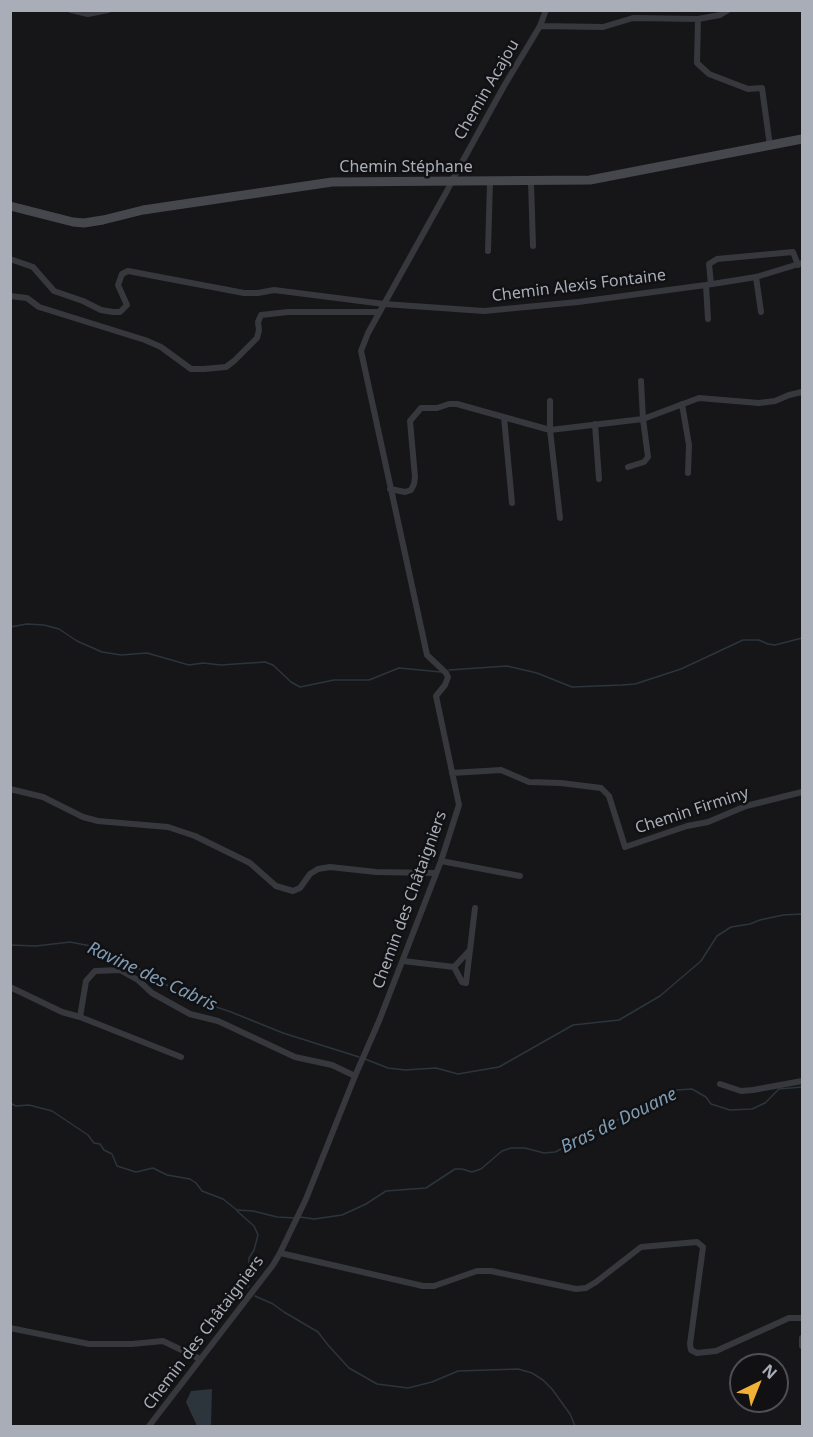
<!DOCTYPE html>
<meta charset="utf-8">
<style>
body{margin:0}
#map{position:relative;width:813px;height:1437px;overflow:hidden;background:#161618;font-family:"Noto Sans",sans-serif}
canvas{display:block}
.frame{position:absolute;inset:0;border:12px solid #a8adb8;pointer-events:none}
.north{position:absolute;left:729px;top:1353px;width:60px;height:60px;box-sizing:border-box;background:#111113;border:2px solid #4d4f55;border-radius:50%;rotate:43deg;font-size:16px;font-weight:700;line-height:24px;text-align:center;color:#a8adb8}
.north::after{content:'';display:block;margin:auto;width:21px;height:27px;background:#f2b134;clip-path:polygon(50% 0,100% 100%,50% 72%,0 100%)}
</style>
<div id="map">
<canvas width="813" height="1437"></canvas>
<div class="frame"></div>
<div class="north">N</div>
</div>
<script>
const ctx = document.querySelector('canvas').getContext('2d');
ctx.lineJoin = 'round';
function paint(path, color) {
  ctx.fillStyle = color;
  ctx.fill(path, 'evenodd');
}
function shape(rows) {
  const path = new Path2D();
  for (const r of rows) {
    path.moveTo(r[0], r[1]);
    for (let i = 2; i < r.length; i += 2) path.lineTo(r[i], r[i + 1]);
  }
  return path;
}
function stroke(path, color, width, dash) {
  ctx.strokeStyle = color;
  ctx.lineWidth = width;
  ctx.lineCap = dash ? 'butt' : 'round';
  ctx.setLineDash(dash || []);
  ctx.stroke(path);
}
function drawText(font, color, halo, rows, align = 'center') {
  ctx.font = font + ' "Noto Sans",sans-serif';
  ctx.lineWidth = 5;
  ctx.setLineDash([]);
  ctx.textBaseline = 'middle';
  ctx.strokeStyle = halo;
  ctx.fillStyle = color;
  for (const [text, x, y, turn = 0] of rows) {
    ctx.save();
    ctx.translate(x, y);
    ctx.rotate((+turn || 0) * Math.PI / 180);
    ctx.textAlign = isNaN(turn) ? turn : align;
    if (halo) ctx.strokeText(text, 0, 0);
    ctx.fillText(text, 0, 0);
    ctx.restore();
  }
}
paint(shape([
 [212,1389,211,1426,197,1426,186,1402,191,1391]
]), '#2c353c');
stroke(shape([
 [10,627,27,624,44,625,59,629,77,641,102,652,121,655,147,653,189,665,203,663,221,665,265,662,273,665,291,682,300,687,334,680,369,680,399,668,441,672],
 [449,670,507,666,537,673,572,687,622,685,635,684,681,669,743,640,759,640,768,644,775,645,802,638],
 [10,945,36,946,70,942,96,947,117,956,187,997,231,1012,283,1033,359,1057],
 [365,1059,388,1068,405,1070,436,1068,458,1074,499,1067,573,1025,619,1020,660,996,701,961,717,936,731,927,750,924,760,920,783,915,802,914],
 [10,1103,16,1106,29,1105,52,1111,88,1135,94,1143,100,1144,104,1150,112,1154,117,1166,136,1172,153,1168,167,1175,190,1179,196,1183,202,1191,223,1199,237,1210,253,1211,277,1217,295,1218],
 [237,1211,254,1226,258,1235,254,1250,249,1258,248,1287],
 [300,1217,314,1219,342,1215,366,1204,386,1191,426,1188,455,1169,462,1169,472,1172,481,1169,502,1151,511,1148,525,1148,544,1153,555,1152,582,1139,599,1128,638,1111,677,1090,692,1089,706,1097,711,1104,730,1110,752,1109,765,1103,779,1089,802,1087],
 [255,1296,273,1304,284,1312,318,1332,328,1345,349,1368,377,1384,408,1388,432,1382,458,1371,518,1369,532,1373,543,1380,552,1389,570,1414,575,1426]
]), '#2c353c', 1.5);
stroke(shape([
 [71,10,88,14,108,10],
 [698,19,697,63,709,74,748,89,762,88,770,146],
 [540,26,603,27,633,18,698,19,720,15,728,10],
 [531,182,533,246],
 [488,251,490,182],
 [10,259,33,267,54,291,83,301,101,310,113,312,120,312,127,305,118,285,122,274,128,271,244,293,258,293,274,290,384,304,484,311,578,302,706,285,756,277,802,263],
 [756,277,761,312],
 [711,284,709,264,717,259,793,252,798,265],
 [706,285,708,319],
 [10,296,27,298,39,307,145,340,161,347,191,369,204,369,226,367,234,361,257,338,259,330,258,322,261,315,288,312,379,312],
 [550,401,550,430,560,518],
 [682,404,689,445,688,473],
 [504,417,512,503],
 [595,424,599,479],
 [628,467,644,462,648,457,643,419,641,381],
 [390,489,405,492,411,490,414,484,415,477,410,421,421,408,437,408,449,404,457,404,550,430,643,419,699,398,759,403,775,401,789,395,802,392],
 [452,773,501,770,529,782,561,783,601,788,609,796,625,847,687,826,708,822,746,806,802,792],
 [10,789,43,797,83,817,98,821,168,827,195,836,250,863,276,886,293,891,300,888,310,874,318,869,330,867,376,872,435,873],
 [441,861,520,876],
 [403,961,454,967,470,950],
 [454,967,462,982,466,983,475,908],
 [10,987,62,1012,80,1017,86,981,95,971,120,970,138,980,152,993,190,1014,218,1021,295,1057,332,1065,355,1076],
 [80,1017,181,1057],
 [720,1084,741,1091,753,1090,802,1081],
 [280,1253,423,1286,434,1286,477,1271,491,1271,576,1289,586,1288,596,1282,641,1247,697,1242,703,1247,690,1344,691,1350,697,1353,716,1351,789,1318,802,1318],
 [10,1328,89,1344,132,1344,163,1341,200,1359],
 [802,1338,802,1346],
 [149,1426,273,1265,280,1253,306,1199,355,1076,379,1021,441,861,459,805,436,696,445,685,448,677,446,673,427,655,361,351,368,333,448,189,455,175,504,86,540,26,546,10]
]), '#37383d', 6);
stroke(shape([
 [10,206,73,222,84,223,103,220,143,210,332,182,590,180,802,139]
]), '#45474d', 9);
drawText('16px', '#a8adb8', '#111113', [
 ["Chemin Acajou",487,90,-60],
 ["Chemin Stéphane",406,167],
 ["Chemin Alexis Fontaine",579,286,-7],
 ["Chemin Firminy",692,811,-18],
 ["Chemin des Châtaigniers",410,900,-70],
 ["Chemin des Châtaigniers",204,1333,-53]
]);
drawText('italic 18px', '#7f9bb3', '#111113', [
 ["Ravine des Cabris",152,977,25],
 ["Bras de Douane",619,1121,-26]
]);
</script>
